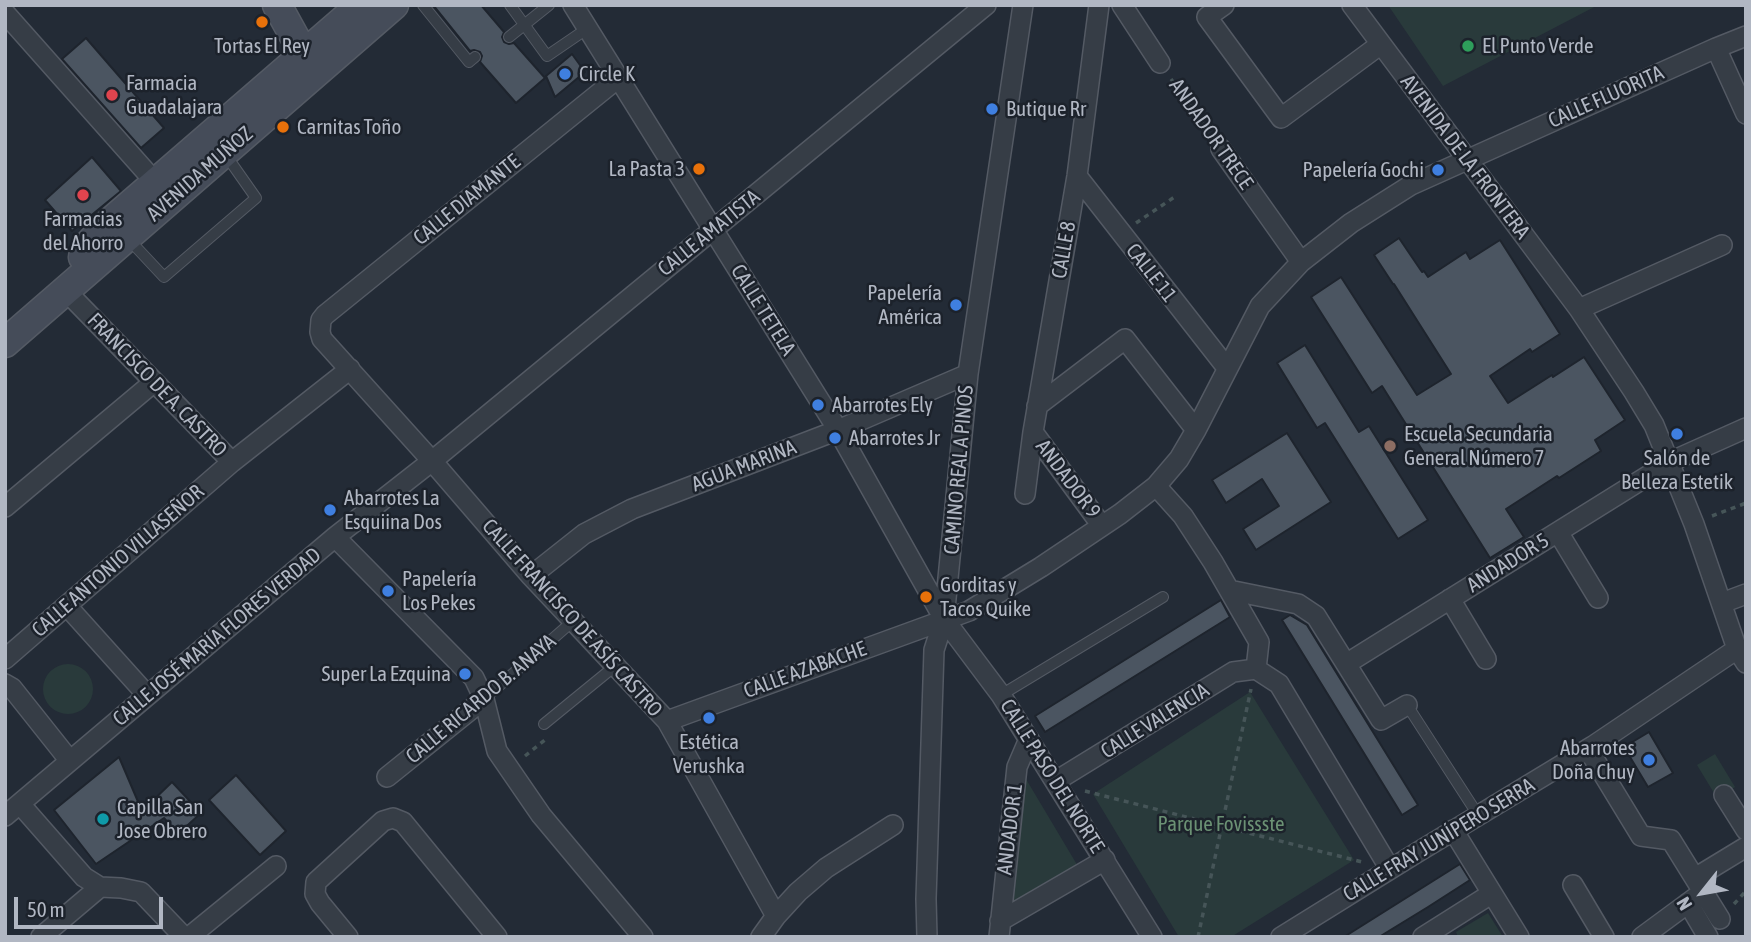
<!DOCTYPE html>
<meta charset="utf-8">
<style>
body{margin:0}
#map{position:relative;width:1751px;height:942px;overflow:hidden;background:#232b36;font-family:"Asap Condensed",sans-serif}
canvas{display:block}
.frame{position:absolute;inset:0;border:7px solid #b1b7c3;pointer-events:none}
.north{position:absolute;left:1667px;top:858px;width:70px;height:70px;-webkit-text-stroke:5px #1c222b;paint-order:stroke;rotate:239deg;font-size:19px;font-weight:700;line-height:28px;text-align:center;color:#b1b7c3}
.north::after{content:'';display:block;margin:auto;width:24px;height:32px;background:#b1b7c3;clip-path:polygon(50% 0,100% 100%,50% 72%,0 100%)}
.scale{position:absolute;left:14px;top:897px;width:149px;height:32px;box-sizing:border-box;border:4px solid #b1b7c3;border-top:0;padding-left:9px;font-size:21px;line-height:24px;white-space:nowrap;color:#b1b7c3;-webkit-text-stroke:5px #1c222b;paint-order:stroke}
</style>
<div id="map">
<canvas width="1751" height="942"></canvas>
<div class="frame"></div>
<div class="north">N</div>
<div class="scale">50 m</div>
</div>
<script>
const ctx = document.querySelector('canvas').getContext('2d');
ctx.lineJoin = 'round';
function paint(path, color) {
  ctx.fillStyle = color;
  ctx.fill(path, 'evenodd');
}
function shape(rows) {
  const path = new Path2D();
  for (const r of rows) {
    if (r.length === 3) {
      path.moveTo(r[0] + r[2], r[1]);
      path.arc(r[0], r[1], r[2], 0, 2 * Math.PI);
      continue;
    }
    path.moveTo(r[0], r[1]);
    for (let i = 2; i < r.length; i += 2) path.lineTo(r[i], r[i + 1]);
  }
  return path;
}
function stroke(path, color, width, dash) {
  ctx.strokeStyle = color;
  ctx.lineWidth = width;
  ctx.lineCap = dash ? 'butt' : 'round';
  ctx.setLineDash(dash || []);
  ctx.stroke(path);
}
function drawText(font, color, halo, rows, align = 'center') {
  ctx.font = font + ' "Asap Condensed",sans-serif';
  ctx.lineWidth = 5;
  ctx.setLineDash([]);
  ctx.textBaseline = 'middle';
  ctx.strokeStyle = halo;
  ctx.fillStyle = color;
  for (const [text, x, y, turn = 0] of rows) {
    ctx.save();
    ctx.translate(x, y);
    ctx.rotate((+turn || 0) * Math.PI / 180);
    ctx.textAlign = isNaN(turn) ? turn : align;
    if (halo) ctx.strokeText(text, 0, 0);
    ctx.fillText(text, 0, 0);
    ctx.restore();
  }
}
paint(shape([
 [1388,5,1598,5,1443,86],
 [68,689,25],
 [1250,692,1354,860,1231,937,1179,937,1093,794],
 [1715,754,1735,787,1717,798,1697,765],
 [1023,774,1079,868,1007,910],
 [1488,913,1503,937,1458,937,1456,932]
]), '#293a3b');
const building = shape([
 [433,5,481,5,504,32,502,37,504,42,509,44,514,43,545,78,516,103,480,62,482,56,480,52,474,50,470,51,433,5],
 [86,38,164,128,141,148,62,59,86,38],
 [572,54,585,72,555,97,546,76,572,54],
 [92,157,121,191,72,231,45,200,92,157],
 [1399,238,1422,272,1424,271,1428,277,1466,252,1470,259,1500,240,1560,334,1532,352,1530,349,1490,376,1508,403,1552,375,1553,377,1584,357,1625,420,1595,440,1601,451,1559,478,1557,476,1506,509,1524,537,1490,558,1382,386,1372,393,1311,297,1341,277,1417,395,1451,374,1394,284,1393,284,1374,255,1399,238],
 [1305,345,1359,432,1369,426,1428,520,1398,539,1325,423,1317,428,1277,363,1305,345],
 [1287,433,1331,502,1256,550,1243,529,1279,506,1262,479,1226,503,1212,480,1287,433],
 [1221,600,1230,617,1045,732,1035,716,1221,600],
 [1290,615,1307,625,1418,805,1402,815,1282,620,1290,615],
 [1649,732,1673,773,1648,787,1624,747,1649,732],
 [119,757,142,811,172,782,201,813,178,834,164,818,96,864,54,810,119,757],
 [236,775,286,831,260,855,209,800,236,775],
 [1460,864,1470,880,1428,907,1379,937,1344,937,1460,864]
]);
paint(building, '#4b5561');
stroke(building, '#1e242d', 2);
const lane = shape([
 [423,5,469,62,475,57],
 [510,5,547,56,588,28],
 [509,37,549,5],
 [135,246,164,277,256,198,230,161],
 [1001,695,1163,597],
 [484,699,573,621],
 [1407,705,1478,815],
 [544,724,615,666]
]);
const street = shape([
 [573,5,838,430,944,619,1001,695,1152,937],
 [1122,5,1160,63],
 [1224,5,1207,17,1281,118,1381,44],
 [1352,5,1579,309,1634,392,1654,425,1694,524,1737,649,1746,663],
 [5,13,155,182],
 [1716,48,1746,114],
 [618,78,325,315,321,320,320,332,322,339,432,461,531,576,667,721,776,916],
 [1221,149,1301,262],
 [1077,176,1227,368],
 [66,291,232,462],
 [1579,309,1722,245],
 [1037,406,1125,339,1196,430],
 [1033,432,1102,526],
 [1156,486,1183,516,1213,562,1259,642,1256,669],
 [1025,494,1033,432,1077,176,1099,5],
 [5,507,154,382],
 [1558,532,1598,598],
 [335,537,474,678,484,699,497,751,541,815,643,937],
 [531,576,584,534,632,509,838,430,968,374],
 [1229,590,1298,604,1316,616,1381,720,1407,705],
 [1450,599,1486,659],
 [1722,603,1746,594],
 [67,606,147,695],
 [5,659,232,462,350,369],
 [1346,664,1670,462,1746,428],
 [1256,669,1279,684,1390,869],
 [5,684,12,688,70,761],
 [667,721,969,611,1041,567,1120,514,1156,486,1179,459,1196,430,1260,306,1301,262,1351,223,1411,185,1716,48,1746,36],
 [1588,749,1641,836,1671,840,1720,919],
 [387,777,484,699],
 [1056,781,1233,672,1256,669],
 [1724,795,1746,830],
 [20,804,84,877,100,887,121,888,141,892,184,937],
 [5,816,335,537,432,461,986,5],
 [1453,830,1519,937],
 [1695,878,1746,847],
 [1573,885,1604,937],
 [1688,903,1708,937],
 [1000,921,1105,860],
 [41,937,100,887],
 [189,937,276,866],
 [348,937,320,903,315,894,316,882,383,821,393,818,403,822,497,937],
 [761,937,776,916,798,892,826,868,893,825],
 [927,937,926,899,934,650,944,619,968,374,1023,5],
 [999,937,1017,767,1029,739],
 [1281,937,1418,852,1593,746,1737,649],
 [1423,937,1491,894],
 [1642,937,1703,892]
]);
const secondary = shape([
 [277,5,304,54],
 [83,257,90,243,109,223,361,5],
 [5,343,394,5]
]);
stroke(lane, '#545a64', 12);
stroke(street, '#545a64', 22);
stroke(secondary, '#545a64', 31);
stroke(shape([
 [1171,79,1212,135],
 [1136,223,1176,196],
 [1712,516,1746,503],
 [525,756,546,739],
 [1085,791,1362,862],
 [1734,904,1746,891],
 [1198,937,1251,689]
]), '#465558', 3.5, [5, 5]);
stroke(lane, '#363d46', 10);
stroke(street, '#363d46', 19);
stroke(secondary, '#454c59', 28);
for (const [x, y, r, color] of [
 [262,22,7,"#e8710a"],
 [1468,46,7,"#2e9e5b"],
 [565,74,7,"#3f7fe0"],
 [112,95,7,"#e0444e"],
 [992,109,7,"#3f7fe0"],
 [283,127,7,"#e8710a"],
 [699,169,7,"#e8710a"],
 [1438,170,7,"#3f7fe0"],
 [83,195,7,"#e0444e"],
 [956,305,7,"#3f7fe0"],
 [818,405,7,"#3f7fe0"],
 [1677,434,7,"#3f7fe0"],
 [835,438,7,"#3f7fe0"],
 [1390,446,7,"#8d6e63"],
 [330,510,7,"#3f7fe0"],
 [388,591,7,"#3f7fe0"],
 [926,597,7,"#e8710a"],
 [465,674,7,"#3f7fe0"],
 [709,718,7,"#3f7fe0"],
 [1649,760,7,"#3f7fe0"],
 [103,819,7,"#0f9aa8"]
]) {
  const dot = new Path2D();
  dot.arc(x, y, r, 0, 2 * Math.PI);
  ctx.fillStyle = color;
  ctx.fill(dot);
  stroke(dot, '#1c222b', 2.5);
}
drawText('21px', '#b1b7c3', '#1c222b', [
 ["Tortas El Rey",262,46,"center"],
 ["El Punto Verde",1482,46],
 ["Circle K",579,74],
 ["Farmacia",126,83],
 ["Guadalajara",126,107],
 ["Butique Rr",1006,109],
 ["Carnitas Toño",297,127],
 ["La Pasta 3",685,169,"right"],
 ["Papelería Gochi",1424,170,"right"],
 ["Farmacias",83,219,"center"],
 ["del Ahorro",83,243,"center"],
 ["Papelería",942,293,"right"],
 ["América",942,317,"right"],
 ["Abarrotes Ely",832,405],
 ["Escuela Secundaria",1404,434],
 ["General Número 7",1404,458],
 ["Abarrotes Jr",849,438],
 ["Salón de",1677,458,"center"],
 ["Belleza Estetik",1677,482,"center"],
 ["Abarrotes La",344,498],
 ["Esquiina Dos",344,522],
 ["Papelería",402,579],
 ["Los Pekes",402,603],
 ["Gorditas y",940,585],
 ["Tacos Quike",940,609],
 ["Super La Ezquina",451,674,"right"],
 ["Estética",709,742,"center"],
 ["Verushka",709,766,"center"],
 ["Abarrotes",1635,748,"right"],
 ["Doña Chuy",1635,772,"right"],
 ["Capilla San",117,807],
 ["Jose Obrero",117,831]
], 'left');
drawText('21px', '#b1b7c3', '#1c222b', [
 ["CALLE FLUORITA",1606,97,-24],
 ["ANDADOR TRECE",1211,134,55],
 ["AVENIDA DE LA FRONTERA",1465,157,53],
 ["AVENIDA MUÑOZ",200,174,-41],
 ["CALLE DIAMANTE",467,200,-39],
 ["CALLE AMATISTA",709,233,-39],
 ["CALLE 8",1064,250,-80],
 ["CALLE 11",1151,273,52],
 ["CALLE TETELA",763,310,58],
 ["FRANCISCO DE A. CASTRO",157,385,46],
 ["AGUA MARINA",744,466,-21],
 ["CAMINO REAL A PINOS",959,470,-85],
 ["ANDADOR 9",1068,479,53],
 ["CALLE ANTONIO VILLASEÑOR",118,561,-41],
 ["ANDADOR 5",1508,563,-32],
 ["CALLE FRANCISCO DE ASÍS CASTRO",572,618,48],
 ["CALLE JOSÉ MARÍA FLORES VERDAD",217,637,-40],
 ["CALLE AZABACHE",805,670,-20],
 ["CALLE RICARDO B. ANAYA",481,699,-40],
 ["CALLE VALENCIA",1155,721,-32],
 ["CALLE PASO DEL NORTE",1052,776,58],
 ["ANDADOR 1",1010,829,-83],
 ["CALLE FRAY JUNÍPERO SERRA",1439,840,-31]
]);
drawText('21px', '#6b9174', '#1c222b', [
 ["Parque Fovissste",1221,824]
]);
</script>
